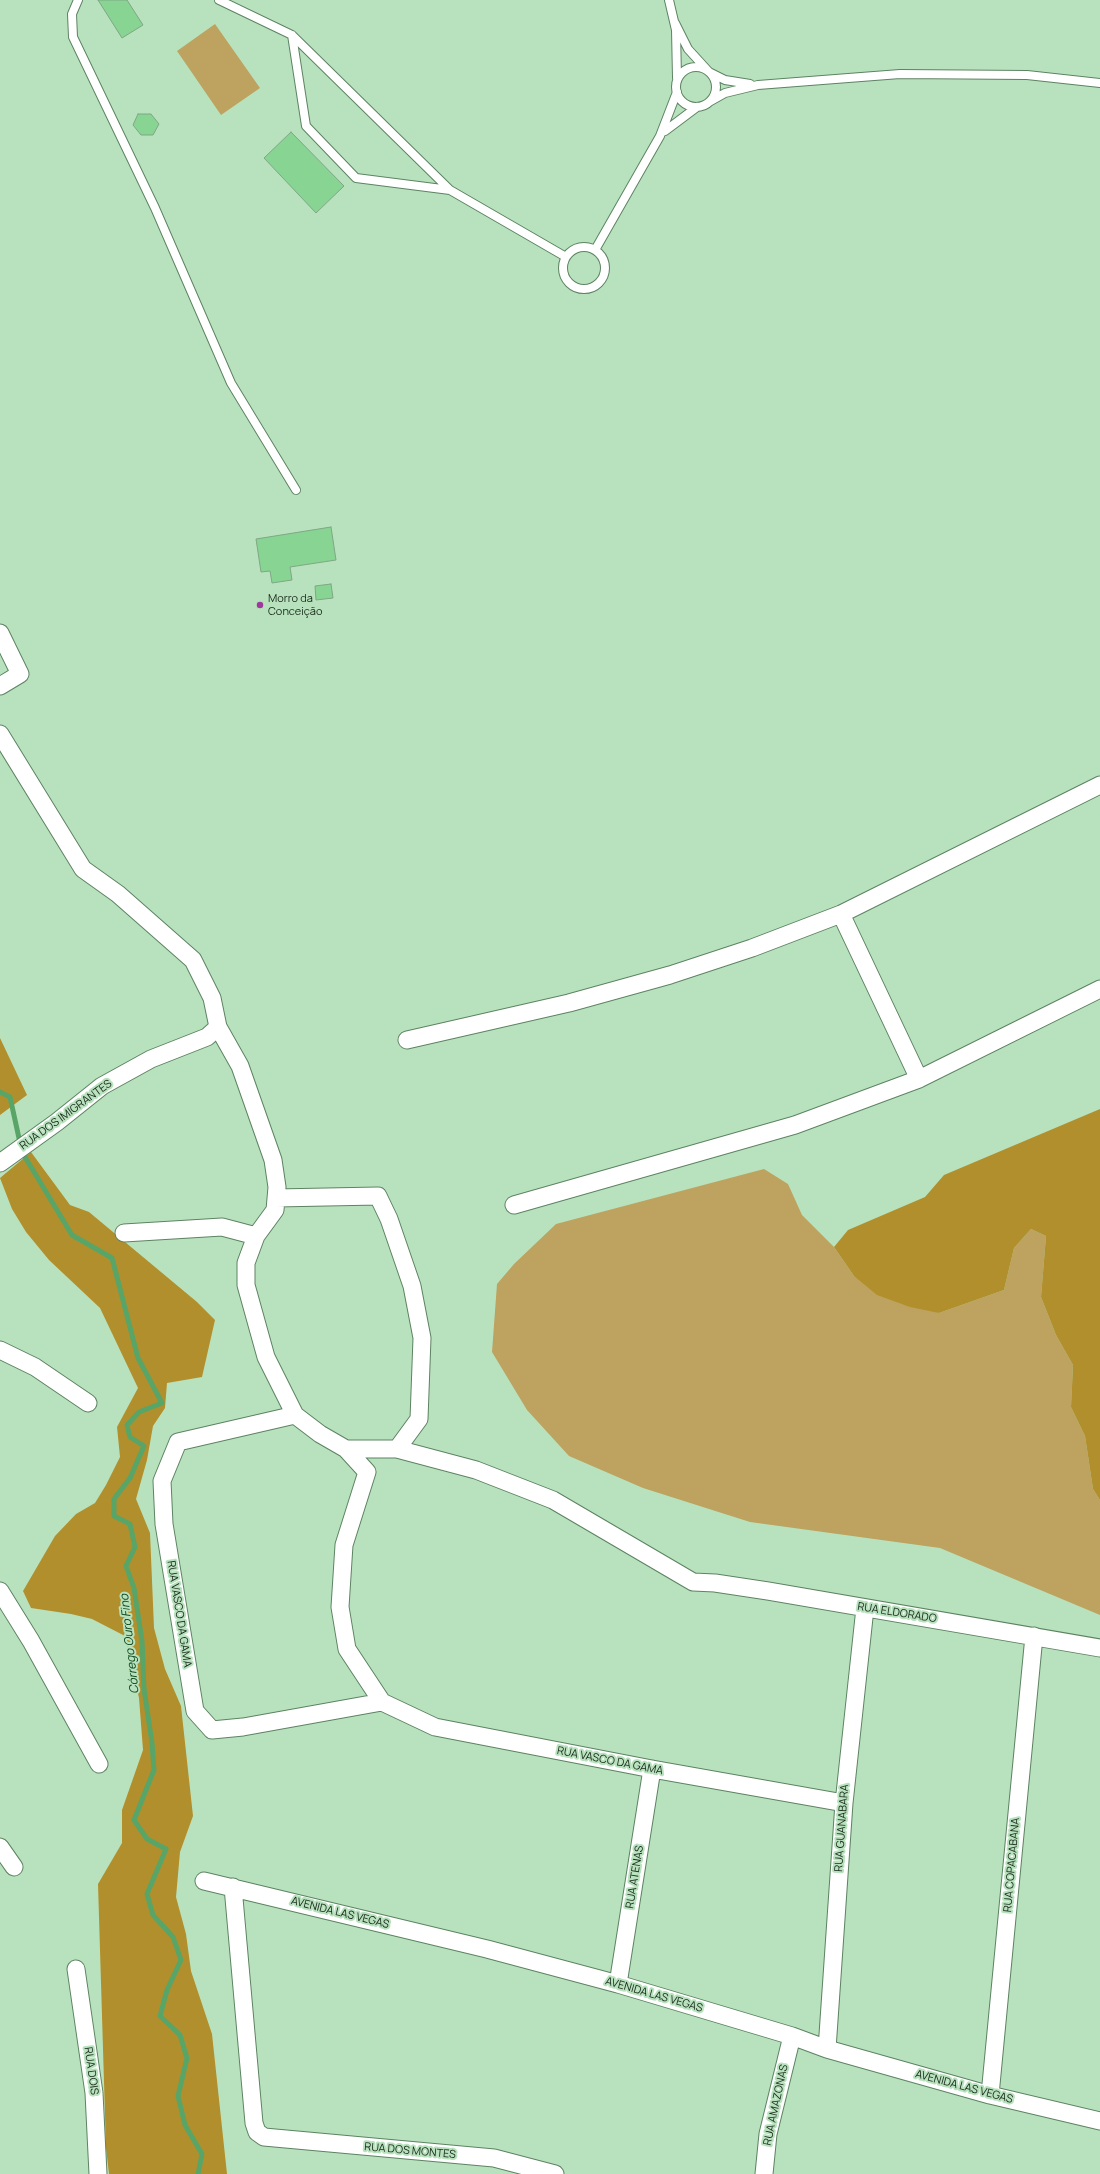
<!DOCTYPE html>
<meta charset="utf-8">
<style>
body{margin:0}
canvas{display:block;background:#b8e2bd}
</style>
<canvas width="1100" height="2174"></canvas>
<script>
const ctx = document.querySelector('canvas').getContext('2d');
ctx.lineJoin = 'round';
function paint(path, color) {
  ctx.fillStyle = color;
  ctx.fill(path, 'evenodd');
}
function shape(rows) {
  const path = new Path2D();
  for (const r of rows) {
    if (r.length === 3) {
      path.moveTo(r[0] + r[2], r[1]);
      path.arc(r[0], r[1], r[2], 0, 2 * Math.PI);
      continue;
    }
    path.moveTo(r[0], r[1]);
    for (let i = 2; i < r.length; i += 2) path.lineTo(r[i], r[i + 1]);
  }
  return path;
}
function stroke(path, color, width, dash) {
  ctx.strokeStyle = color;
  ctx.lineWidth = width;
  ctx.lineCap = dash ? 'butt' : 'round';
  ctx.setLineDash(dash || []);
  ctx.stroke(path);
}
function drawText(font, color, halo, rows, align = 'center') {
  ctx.font = font + ' Manrope,sans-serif';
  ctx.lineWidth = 4;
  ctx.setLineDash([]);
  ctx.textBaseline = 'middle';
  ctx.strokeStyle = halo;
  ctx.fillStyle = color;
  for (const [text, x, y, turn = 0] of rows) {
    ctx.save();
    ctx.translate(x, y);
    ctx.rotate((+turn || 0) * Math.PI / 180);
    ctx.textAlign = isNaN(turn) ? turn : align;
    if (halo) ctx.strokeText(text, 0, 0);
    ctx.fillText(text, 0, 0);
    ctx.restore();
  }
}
paint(shape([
 [215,24,260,88,221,115,177,51],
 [764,1169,788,1184,802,1215,834,1247,854,1276,939,1313,1004,1290,1014,1248,1031,1229,1046,1236,1041,1297,1056,1335,1073,1365,1071,1407,1085,1436,1093,1489,1100,1500,1100,1615,940,1548,750,1522,643,1488,569,1456,527,1410,492,1352,497,1284,514,1264,556,1224]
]), '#bda35f');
paint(shape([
 [0,1038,27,1095,0,1115],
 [1100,1109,1100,1500,1093,1489,1085,1436,1071,1407,1073,1365,1056,1335,1041,1297,1046,1236,1031,1229,1014,1248,1004,1290,939,1313,910,1307,877,1295,854,1276,834,1247,848,1230,925,1197,944,1175],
 [31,1152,70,1205,89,1212,197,1302,215,1320,202,1377,167,1383,165,1408,153,1426,147,1460,136,1499,150,1533,154,1628,165,1669,181,1706,193,1816,180,1852,176,1897,186,1934,191,1971,212,2034,227,2174,109,2174,106,2148,98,1884,122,1843,122,1810,143,1750,139,1698,125,1636,92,1619,71,1614,31,1608,23,1591,55,1536,76,1514,95,1503,106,1485,120,1457,117,1427,138,1388,100,1308,49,1260,26,1232,12,1209,0,1178]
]), '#b28f2d');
stroke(shape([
 [0,1092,10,1097,22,1152,72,1235,112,1258,138,1358,162,1403,139,1412,127,1425,130,1437,144,1446,130,1478,114,1499,114,1516,130,1524,135,1547,126,1566,134,1588,142,1641,144,1689,152,1743,154,1770,134,1820,147,1839,166,1849,147,1894,153,1915,173,1937,181,1960,167,1990,160,2016,180,2035,187,2058,178,2096,185,2125,202,2154,198,2174]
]), '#58a567', 5);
const building = shape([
 [98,0,127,0,143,25,122,38,98,0],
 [138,114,151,114,159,124,153,135,141,135,133,125,138,114],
 [291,132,344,186,316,213,264,158,291,132],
 [331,527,336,560,290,567,292,580,272,583,270,571,261,572,256,539,331,527],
 [331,584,333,598,316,600,315,586,331,584]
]);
paint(building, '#87d493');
stroke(building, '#7fa785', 1);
const service = shape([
 [78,0,72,14,73,37,155,208,231,383,296,490],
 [219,0,292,35,450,190,566,257],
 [669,0,676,30,677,78],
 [675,23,688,49,709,72,725,80,750,84],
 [292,35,306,126,356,178,450,190],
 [696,87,20],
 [709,102,725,93,758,85,900,74,1027,75,1100,83],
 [665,131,697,107],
 [584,268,21],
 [595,250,660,136,677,92]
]);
const minor = shape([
 [0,633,20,674,0,686],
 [0,734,83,869,118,894,193,960,212,998,218,1027,240,1066,273,1160,277,1187,275,1210,256,1236,246,1263,246,1285,266,1357,295,1415,320,1434,346,1449,367,1472,344,1545,340,1607,347,1649,382,1702,435,1727,652,1769,844,1803],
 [841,914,919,1079],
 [407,1040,569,1003,670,975,752,948,841,914,1100,785],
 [0,1163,57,1122,102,1086,151,1059,207,1037,218,1027],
 [276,1198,378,1196,389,1219,412,1286,422,1338,419,1419,397,1449,346,1449],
 [514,1205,795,1125,919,1079,1100,989],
 [124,1233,222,1227,256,1236],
 [0,1350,35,1367,88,1403],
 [295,1415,178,1442,162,1481,164,1524,195,1711,212,1730,243,1727,382,1702],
 [397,1449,476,1470,553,1500,693,1582,715,1583,768,1591,1100,1648],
 [0,1591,31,1641,99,1764],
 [0,1847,14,1867],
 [204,1881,487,1949,618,1984,792,2036,827,2049,990,2095,1100,2121],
 [233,1887,254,2123,257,2132,264,2137,494,2158,555,2174],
 [76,1969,94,2093,98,2174],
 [618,1984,652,1769],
 [827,2049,844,1803,865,1608],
 [990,2095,1034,1636],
 [764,2174,768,2134,792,2036]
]);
stroke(service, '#5d8362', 10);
stroke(minor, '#5d8362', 19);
stroke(service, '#fff', 8);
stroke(minor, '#fff', 17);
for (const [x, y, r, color] of [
 [260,605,4,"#9e389c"]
]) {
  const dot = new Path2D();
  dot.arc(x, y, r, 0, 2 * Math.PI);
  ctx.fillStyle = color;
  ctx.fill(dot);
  stroke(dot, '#b8e2bd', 1.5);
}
drawText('11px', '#18281a', '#b8e2bd', [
 ["Morro da",268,599],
 ["Conceição",268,612]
], 'left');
drawText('11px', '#18281a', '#b8e2bd', [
 ["RUA DOS IMIGRANTES",66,1115,-36],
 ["RUA ELDORADO",897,1613,9],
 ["RUA VASCO DA GAMA",179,1614,81],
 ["RUA VASCO DA GAMA",610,1761,11],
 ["RUA GUANABARA",842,1828,-86],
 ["RUA COPACABANA",1012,1865,-85],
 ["RUA ATENAS",635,1877,-81],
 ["AVENIDA LAS VEGAS",340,1913,14],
 ["AVENIDA LAS VEGAS",654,1995,16],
 ["RUA DOIS",91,2071,82],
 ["AVENIDA LAS VEGAS",964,2087,15],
 ["RUA AMAZONAS",776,2105,-78],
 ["RUA DOS MONTES",410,2151,5]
]);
drawText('italic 12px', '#0f481e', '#b8e2bd', [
 ["Córrego Ouro Fino",130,1644,-96]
]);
</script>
